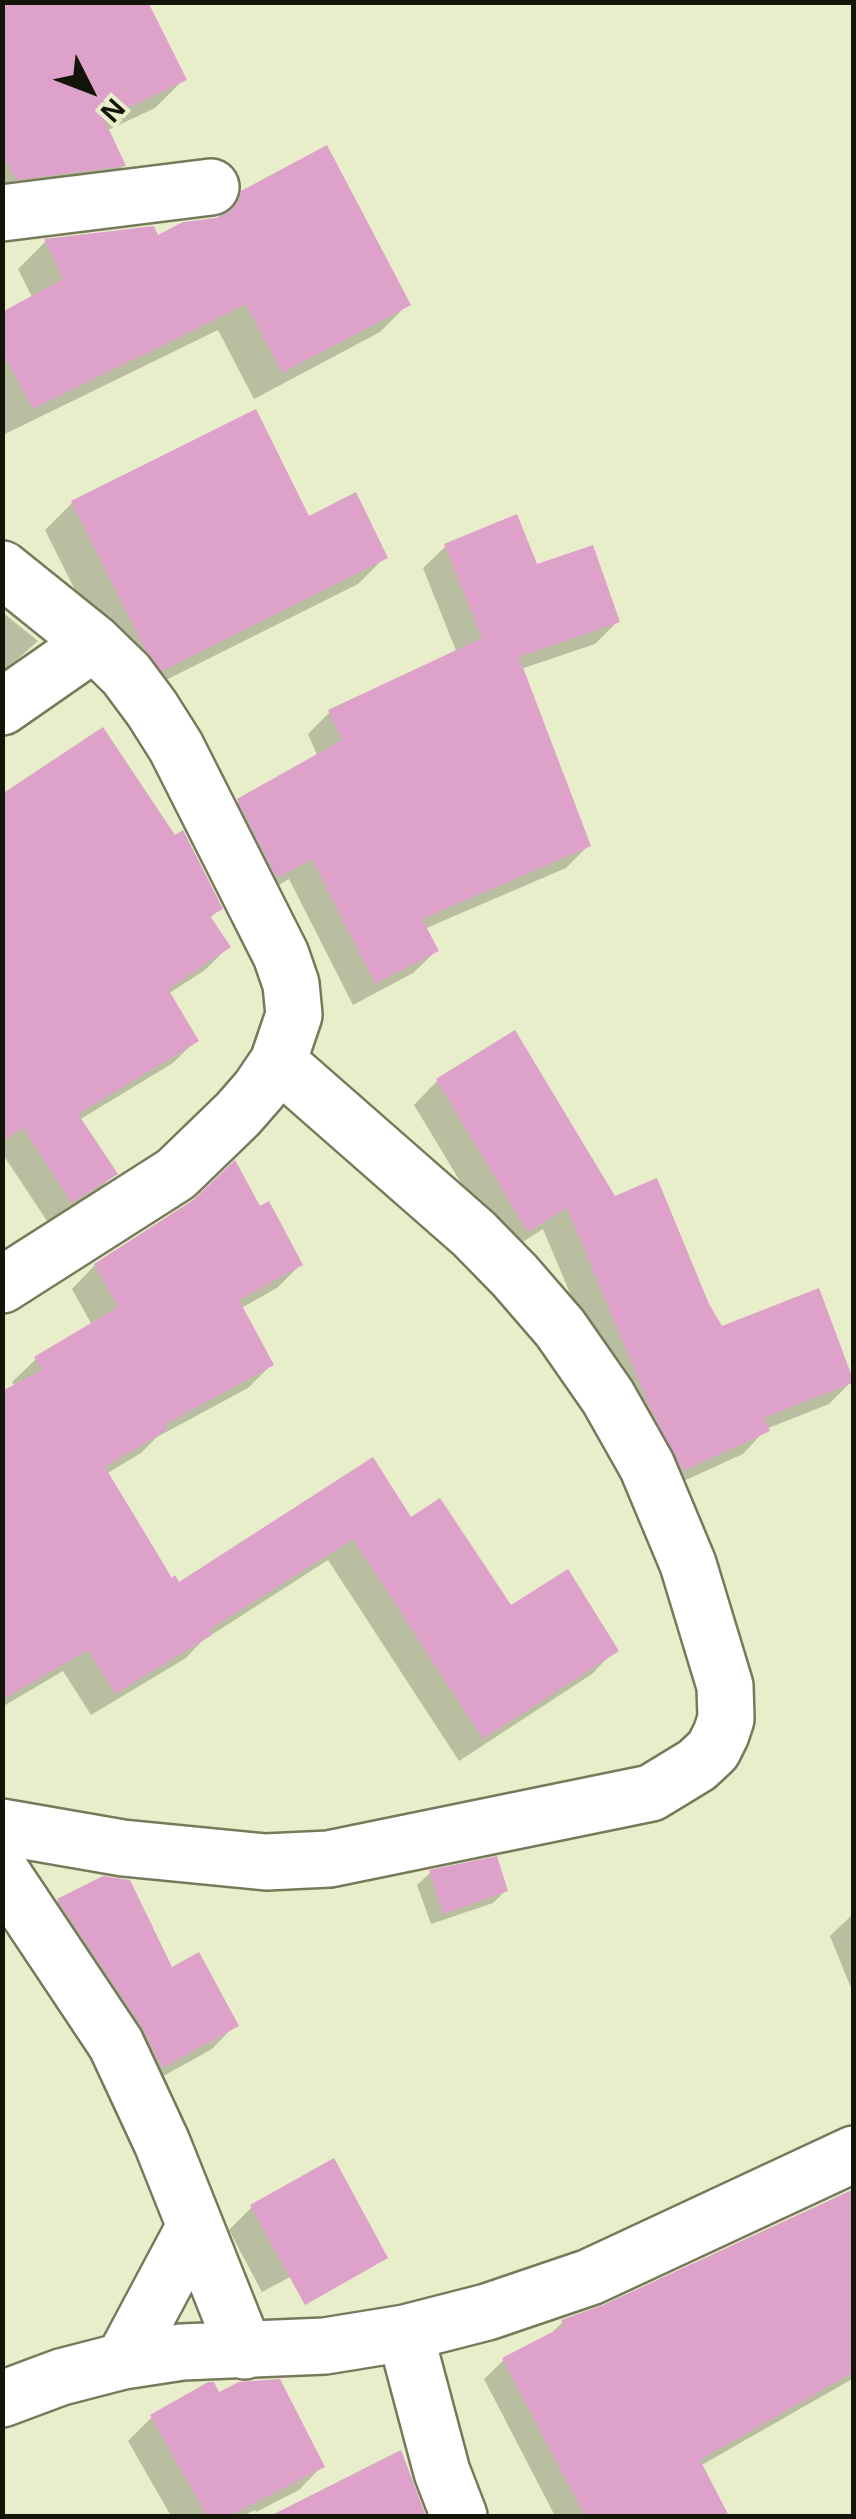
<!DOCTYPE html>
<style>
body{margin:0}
#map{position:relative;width:856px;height:2519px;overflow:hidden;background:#e8eeca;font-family:Arial,sans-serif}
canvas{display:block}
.frame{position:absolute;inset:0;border:5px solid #131508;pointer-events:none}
.north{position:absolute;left:40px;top:40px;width:100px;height:100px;-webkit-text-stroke:8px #e8eeca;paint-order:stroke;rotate:132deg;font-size:28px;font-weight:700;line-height:40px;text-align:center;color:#131508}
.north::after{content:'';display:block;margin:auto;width:35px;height:45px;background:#131508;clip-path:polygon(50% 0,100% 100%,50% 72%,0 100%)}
</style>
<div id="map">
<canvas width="856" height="2519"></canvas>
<div class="frame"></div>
<div class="north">N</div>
</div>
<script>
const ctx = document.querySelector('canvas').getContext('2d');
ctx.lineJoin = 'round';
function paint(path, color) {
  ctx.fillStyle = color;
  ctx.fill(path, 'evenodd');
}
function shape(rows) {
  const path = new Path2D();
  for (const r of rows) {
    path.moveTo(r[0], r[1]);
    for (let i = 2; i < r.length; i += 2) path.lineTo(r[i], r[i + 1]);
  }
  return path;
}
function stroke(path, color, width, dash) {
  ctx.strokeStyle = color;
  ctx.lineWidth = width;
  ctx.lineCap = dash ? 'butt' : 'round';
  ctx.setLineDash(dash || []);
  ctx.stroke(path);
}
paint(shape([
 [2,2,184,79,155,108,106,131,123,166,95,194,2,205],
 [243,193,408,304,380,332,254,399,218,330,5,434,2,331,34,301,18,269,45,242,157,238,215,220],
 [72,503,307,519,385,557,358,584,134,696,118,676,45,530],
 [446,546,536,567,617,622,595,644,521,669,588,846,566,868,424,929,436,951,413,973,353,1005,289,879,255,899,217,824,239,801,318,757,308,734,330,712,457,653,423,568],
 [2,612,38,641,2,673],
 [2,798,220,909,209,919,228,947,205,970,168,994,196,1040,173,1063,79,1120,114,1174,92,1197,49,1224,2,1153],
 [514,1034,614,1199,707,1305,721,1329,852,1381,829,1404,766,1429,743,1454,659,1492,630,1436,543,1229,504,1254,414,1105,437,1081],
 [259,1210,300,1265,277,1288,241,1308,271,1365,248,1388,157,1437,141,1453,106,1474,171,1581,178,1585,411,1520,510,1608,615,1650,592,1674,459,1761,328,1560,202,1641,186,1658,91,1715,63,1671,2,1707,2,1394,15,1387,12,1382,36,1359,92,1325,72,1289,95,1265],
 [495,1859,505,1891,493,1903,431,1924,417,1885,430,1873],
 [58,1901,171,1970,235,2025,212,2049,138,2090,35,1924],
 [854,1913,854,1987,851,1988,830,1936],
 [252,2207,344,2248,262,2292,229,2230],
 [854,2288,854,2378,700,2466,727,2516,555,2516,484,2379,504,2360,547,2337,563,2322],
 [218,2396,322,2466,299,2490,256,2512,255,2510,243,2516,171,2516,128,2441,152,2417],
 [400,2453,423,2516,293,2516,312,2498]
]), '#0003');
paint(shape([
 [2,2,148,2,187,80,104,119,126,166,16,180,2,153],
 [327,145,411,305,282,373,246,304,33,409,2,351,2,312,63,279,44,239,154,226,158,235,183,222,216,218,231,211,239,200,241,191],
 [256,409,309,516,356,492,388,558,162,671,145,649,71,501],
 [517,514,537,564,593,545,620,622,519,657,591,846,422,919,439,951,375,984,312,859,277,878,237,799,342,740,328,710,482,638,444,544],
 [103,727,175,835,183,830,223,909,210,916,231,947,168,989,199,1041,78,1114,118,1174,72,1203,23,1128,2,1142,2,794],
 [515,1030,615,1196,657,1178,709,1304,722,1326,819,1288,854,1382,764,1418,770,1431,683,1471,652,1412,567,1208,528,1232,436,1079],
 [235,1160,260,1206,269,1201,303,1265,239,1300,274,1365,164,1425,167,1430,105,1467,172,1578,175,1575,179,1582,373,1457,411,1517,440,1498,511,1605,568,1569,619,1651,483,1739,353,1539,209,1630,212,1635,115,1694,88,1650,2,1700,2,1391,42,1370,34,1357,118,1307,94,1264,193,1200],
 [497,1856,508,1891,443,1914,429,1870],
 [103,1876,130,1880,172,1967,199,1952,239,2026,162,2068,142,2027,57,1899],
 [334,2158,388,2258,305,2305,250,2205],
 [854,2189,854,2372,700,2460,729,2516,585,2516,502,2358,564,2326,561,2320,603,2305],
 [280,2379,325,2467,229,2516,207,2516,150,2415,208,2382,214,2382,219,2392,239,2382],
 [401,2450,426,2516,270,2516]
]), '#dda1ca');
const minor = shape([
 [2,213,211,187],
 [2,569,94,643,126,674,152,709,176,747,281,955,291,984,294,1015,278,1062,259,1090,238,1114,176,1174,2,1285],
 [2,707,94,643],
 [2,1827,123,1848,266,1862,329,1859,651,1793,697,1765,713,1750,721,1734,726,1719,725,1686,688,1564,647,1466,608,1397,560,1328,515,1276,474,1234,278,1062],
 [2,1873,116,2044,162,2143,245,2351],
 [405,2333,442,2472,459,2516],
 [123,2361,195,2226],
 [2,2399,61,2377,123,2361,182,2352,325,2346,405,2333,487,2312,590,2277,854,2154]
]);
stroke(minor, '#767a5a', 60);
stroke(minor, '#fff', 55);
</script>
